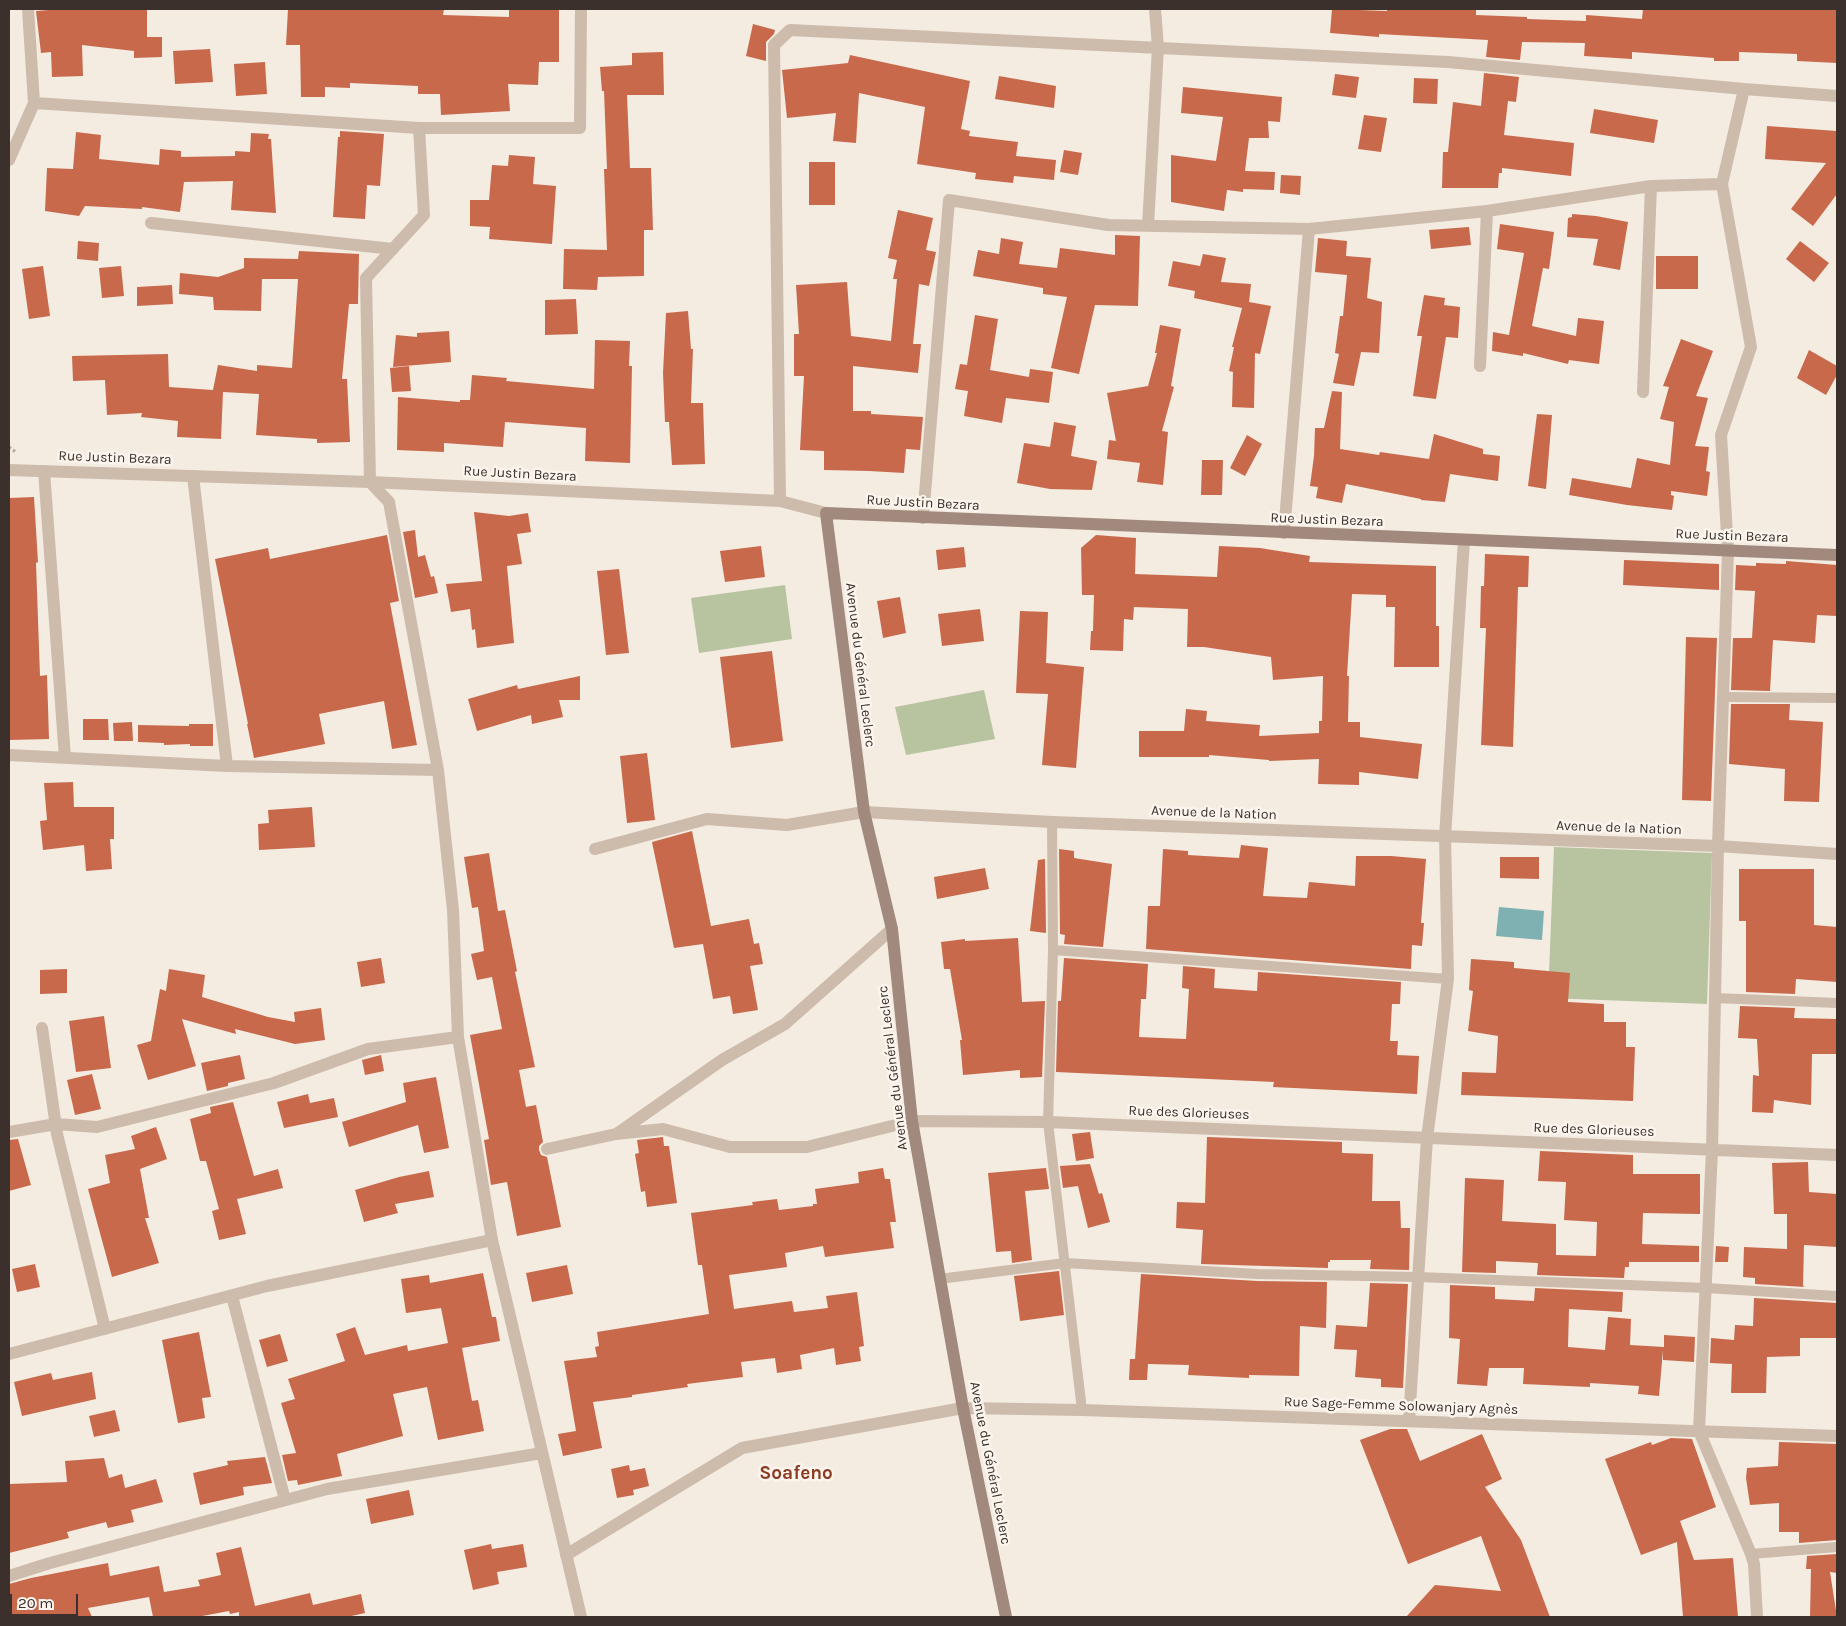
<!DOCTYPE html>
<meta charset="utf-8">
<style>
body{margin:0}
#map{position:relative;width:1846px;height:1626px;overflow:hidden;background:#f4ebe1;font-family:Karla,sans-serif}
canvas{display:block}
.frame{position:absolute;inset:0;border:10px solid #3b302b;pointer-events:none}
.scale{position:absolute;left:10px;top:1594px;width:68px;height:22px;box-sizing:border-box;border:2px solid #3b302b;border-top:0;padding-left:6px;font-size:15px;line-height:18px;white-space:nowrap;color:#3b302b;-webkit-text-stroke:4px #fbf5ee;paint-order:stroke}
</style>
<div id="map">
<canvas width="1846" height="1626"></canvas>
<div class="frame"></div>
<div class="scale">20 m</div>
</div>
<script>
const ctx = document.querySelector('canvas').getContext('2d');
ctx.lineJoin = 'round';
function paint(path, color) {
  ctx.fillStyle = color;
  ctx.fill(path, 'evenodd');
}
function shape(rows) {
  const path = new Path2D();
  for (const r of rows) {
    path.moveTo(r[0], r[1]);
    for (let i = 2; i < r.length; i += 2) path.lineTo(r[i], r[i + 1]);
  }
  return path;
}
function stroke(path, color, width, dash) {
  ctx.strokeStyle = color;
  ctx.lineWidth = width;
  ctx.lineCap = dash ? 'butt' : 'round';
  ctx.setLineDash(dash || []);
  ctx.stroke(path);
}
function drawText(font, color, halo, rows, align = 'center') {
  ctx.font = font + ' Karla,sans-serif';
  ctx.lineWidth = 5;
  ctx.setLineDash([]);
  ctx.textBaseline = 'middle';
  ctx.strokeStyle = halo;
  ctx.fillStyle = color;
  for (const [text, x, y, turn = 0] of rows) {
    ctx.save();
    ctx.translate(x, y);
    ctx.rotate((+turn || 0) * Math.PI / 180);
    ctx.textAlign = isNaN(turn) ? turn : align;
    if (halo) ctx.strokeText(text, 0, 0);
    ctx.fillText(text, 0, 0);
    ctx.restore();
  }
}
paint(shape([
 [785,585,792,639,699,653,691,598],
 [984,690,995,739,906,755,895,707],
 [1554,847,1712,853,1707,1004,1548,998]
]), '#b8c4a0');
paint(shape([
 [1499,907,1544,911,1542,940,1496,936]
]), '#7fb0b2');
paint(shape([
 [61,9,147,9,147,37,162,37,162,57,134,58,134,51,82,45,83,76,52,77,51,52,41,53,36,11],
 [288,9,444,9,443,15,509,17,509,9,559,9,559,62,539,62,538,85,508,84,510,111,441,115,440,94,418,94,418,86,350,83,350,88,325,87,325,97,301,97,300,45,286,45],
 [1332,9,1387,11,1387,9,1476,9,1476,15,1527,17,1527,19,1586,21,1586,15,1642,19,1643,9,1837,9,1837,63,1797,61,1797,54,1739,52,1739,61,1714,61,1714,58,1632,52,1632,59,1584,56,1585,43,1522,42,1520,60,1486,57,1488,40,1379,34,1379,37,1330,33],
 [753,24,775,30,774,34,766,42,766,61,746,56],
 [210,49,213,82,175,84,173,51],
 [663,52,664,95,627,95,630,168,651,168,653,230,644,230,644,276,598,277,597,290,563,289,564,249,607,250,604,169,607,169,604,91,602,91,600,67,632,65,632,53],
 [850,55,970,81,961,129,970,131,969,136,1018,142,1016,156,1056,160,1054,180,1014,176,1013,183,975,179,976,173,917,164,925,107,859,93,856,143,833,141,836,113,787,118,782,70,848,63],
 [265,62,267,94,236,96,234,64],
 [1484,73,1519,77,1516,102,1508,101,1504,135,1574,143,1571,176,1502,168,1502,173,1499,173,1498,188,1442,188,1443,152,1448,152,1453,102,1481,106],
 [1335,74,1359,77,1356,98,1332,95],
 [999,76,1056,86,1054,108,995,99],
 [1414,78,1438,79,1437,104,1413,103],
 [1183,87,1282,97,1280,122,1268,121,1269,138,1249,138,1245,171,1275,172,1274,190,1243,189,1243,192,1227,190,1224,211,1171,202,1171,155,1216,161,1223,117,1181,113],
 [1594,109,1658,120,1654,143,1590,133],
 [1364,115,1387,118,1381,152,1358,149],
 [1767,126,1837,131,1837,194,1813,226,1791,209,1826,163,1765,159],
 [340,131,384,134,380,186,367,185,365,219,333,217,338,137,340,137],
 [76,132,101,135,99,159,159,165,160,149,181,151,181,157,235,156,235,151,250,152,251,133,269,134,268,139,271,139,276,213,231,210,233,181,184,182,180,212,142,207,142,209,85,206,79,216,45,211,47,168,73,169],
 [1064,150,1082,153,1078,175,1060,172],
 [509,155,535,157,533,184,556,186,552,244,489,239,490,227,470,226,470,200,489,200,492,165,508,166],
 [809,162,835,162,835,205,809,205],
 [1281,175,1301,176,1300,195,1280,193],
 [898,210,933,218,926,250,936,252,929,286,919,284,913,344,921,344,918,373,853,366,853,411,871,411,871,414,923,417,920,450,906,449,904,473,869,471,824,470,824,451,800,450,804,376,794,376,794,334,799,334,796,285,847,282,851,336,891,341,897,279,893,279,897,260,888,258],
 [1572,214,1596,216,1628,222,1620,270,1593,265,1598,239,1567,237,1568,218,1572,217],
 [1500,224,1554,232,1549,269,1543,268,1532,326,1576,336,1578,318,1604,321,1599,364,1569,360,1568,364,1523,353,1523,356,1492,351,1493,332,1509,335,1524,253,1497,249],
 [1469,227,1471,245,1431,249,1429,230],
 [1115,235,1140,236,1138,306,1095,305,1079,374,1051,368,1067,297,1043,294,1043,288,973,276,978,250,999,254,1001,238,1023,242,1019,264,1057,268,1060,248,1115,255],
 [1318,238,1347,241,1346,256,1371,258,1367,298,1382,302,1379,353,1361,352,1354,386,1333,383,1339,354,1335,353,1340,316,1343,316,1347,275,1315,272],
 [78,241,99,243,98,261,77,259],
 [1800,241,1829,263,1814,282,1786,259],
 [299,251,359,254,358,304,349,304,342,379,347,379,350,442,317,443,317,439,256,435,259,394,223,392,221,439,177,437,178,421,141,417,142,413,107,415,105,380,73,381,72,356,168,354,169,387,213,390,218,365,257,371,257,365,292,368,298,279,262,279,261,311,214,310,213,297,179,294,180,273,218,277,244,268,244,258,298,259],
 [1203,254,1226,258,1221,282,1251,284,1249,302,1271,306,1260,354,1255,353,1254,408,1232,407,1233,372,1229,371,1234,347,1232,347,1242,308,1194,298,1195,291,1168,286,1173,261,1200,266],
 [1656,256,1698,256,1698,289,1656,289],
 [43,266,50,316,29,319,22,269],
 [121,266,124,296,102,298,99,268],
 [172,285,173,304,137,306,137,287],
 [1424,295,1445,298,1444,305,1460,307,1458,338,1446,337,1436,399,1413,396,1422,336,1417,336],
 [576,299,578,334,545,335,545,300],
 [688,311,691,349,693,349,691,403,703,403,705,464,672,465,669,422,665,422,663,373,666,313],
 [975,315,998,319,990,370,1029,377,1030,369,1053,372,1049,403,1006,398,1002,423,964,416,968,391,955,389,960,364,967,365],
 [1160,325,1181,329,1171,386,1174,387,1162,431,1168,432,1163,485,1137,482,1140,463,1107,459,1109,440,1116,441,1107,393,1148,386,1157,353,1155,353],
 [449,331,451,362,393,367,396,335,417,337,417,333],
 [1681,339,1713,351,1696,396,1708,398,1695,446,1709,447,1706,471,1710,472,1707,496,1671,491,1671,495,1674,496,1672,510,1627,505,1569,495,1572,478,1631,488,1637,458,1670,465,1674,422,1660,419,1669,387,1663,386],
 [595,340,630,341,629,366,632,366,630,463,585,461,586,428,505,422,503,447,444,443,444,452,397,450,398,397,460,402,460,400,470,400,472,375,507,378,506,381,594,389],
 [1809,350,1837,366,1837,375,1826,395,1797,378],
 [409,366,411,391,392,392,390,368],
 [1332,391,1342,392,1340,449,1379,455,1380,452,1429,459,1434,434,1483,449,1483,454,1500,456,1498,481,1450,474,1445,502,1421,500,1421,499,1346,484,1342,503,1316,498,1318,487,1310,486,1314,456,1315,428,1324,428],
 [1537,414,1552,415,1546,489,1528,486],
 [1054,422,1076,426,1071,456,1097,461,1092,490,1050,489,1017,483,1024,443,1050,447],
 [1247,435,1262,444,1245,476,1230,468],
 [1202,460,1223,460,1222,495,1201,495],
 [34,497,38,562,36,563,40,676,47,675,49,739,9,740,9,498],
 [474,512,509,516,528,513,531,532,517,534,522,564,507,566,514,643,477,648,475,629,472,630,470,609,451,612,446,584,482,581],
 [415,530,418,557,425,555,431,577,434,576,438,593,415,598,403,532],
 [387,535,399,601,390,603,417,745,392,749,384,701,319,714,325,744,254,758,247,724,248,724,215,559,268,548,270,559],
 [1096,535,1136,538,1135,574,1217,577,1219,546,1260,548,1310,556,1309,562,1436,566,1436,626,1439,626,1439,667,1394,667,1395,607,1386,607,1386,595,1352,594,1347,676,1349,676,1348,722,1360,722,1360,737,1422,744,1418,779,1359,772,1359,785,1318,784,1319,759,1269,761,1269,760,1209,755,1209,757,1139,757,1139,731,1184,731,1186,709,1207,711,1206,721,1260,725,1259,736,1319,733,1319,721,1322,721,1323,676,1273,680,1271,657,1204,647,1187,647,1188,609,1134,607,1133,620,1124,619,1123,651,1090,650,1091,631,1093,631,1094,595,1082,595,1081,548],
 [761,546,765,577,725,582,720,551],
 [964,547,966,567,938,570,936,550],
 [1485,554,1529,556,1528,587,1518,587,1513,747,1481,745,1486,628,1480,628,1481,586,1484,586],
 [1624,560,1719,564,1719,590,1623,585],
 [1786,561,1837,565,1837,616,1817,615,1815,643,1773,640,1770,691,1731,690,1733,638,1752,638,1755,591,1735,590,1736,565,1756,566,1756,563,1786,564],
 [619,569,629,653,606,655,597,571],
 [900,597,906,633,883,638,877,601],
 [980,609,984,641,942,646,938,614],
 [1020,611,1048,612,1046,663,1084,667,1076,768,1042,765,1048,694,1016,693],
 [1686,637,1717,638,1711,801,1682,800],
 [772,651,783,741,731,748,720,657],
 [580,676,580,700,559,700,563,717,532,724,531,715,477,731,468,699,517,685,518,689],
 [1731,704,1790,704,1789,720,1823,722,1819,802,1784,801,1785,769,1729,764],
 [83,719,108,719,109,740,83,740],
 [132,722,133,741,114,741,113,723],
 [189,724,213,724,213,746,190,746,190,744,164,745,164,743,138,742,138,725,189,726],
 [647,753,655,820,627,823,620,756],
 [73,782,74,807,114,807,114,839,110,839,112,869,86,871,84,845,43,850,40,821,47,820,44,783],
 [312,807,315,847,259,850,258,824,269,823,268,810],
 [692,831,711,926,749,919,754,944,759,943,763,964,750,966,758,1010,733,1014,730,996,713,999,703,944,674,948,652,842],
 [1241,845,1268,848,1263,896,1307,898,1309,882,1355,886,1356,856,1391,856,1426,859,1421,923,1424,923,1422,946,1412,945,1411,969,1146,949,1148,906,1160,906,1163,849,1188,851,1188,855,1239,858],
 [1059,849,1074,851,1074,858,1112,864,1103,947,1064,944,1065,935,1060,934],
 [489,853,498,911,505,910,517,971,515,972,535,1067,519,1070,526,1107,536,1105,543,1142,539,1146,539,1150,541,1155,547,1157,561,1227,517,1236,507,1182,491,1185,484,1140,489,1139,470,1035,502,1029,492,977,477,980,471,954,484,951,478,907,472,908,464,857],
 [1500,857,1539,857,1539,879,1500,878],
 [1045,859,1046,933,1030,931,1038,860],
 [985,868,989,889,937,899,934,877],
 [1739,869,1814,869,1814,925,1837,927,1837,982,1796,979,1795,994,1746,992,1746,921,1739,921],
 [1018,938,1022,1002,1045,1001,1042,1077,1020,1078,1020,1070,963,1075,960,1040,962,1040,950,969,944,969,941,942,965,939,965,941],
 [381,958,385,983,361,987,357,962],
 [1064,958,1148,964,1146,999,1141,999,1139,1037,1186,1039,1189,989,1182,988,1183,966,1215,969,1214,988,1257,991,1258,972,1401,982,1400,1004,1392,1004,1390,1041,1398,1041,1397,1055,1419,1056,1417,1094,1273,1087,1274,1082,1056,1072,1058,1001,1061,1001],
 [1471,959,1514,962,1514,968,1570,973,1568,1002,1604,1004,1604,1022,1626,1022,1626,1047,1635,1047,1633,1101,1461,1095,1462,1072,1496,1073,1498,1036,1468,1031,1473,991,1469,990],
 [67,969,67,993,40,994,40,970],
 [169,969,205,975,202,997,268,1017,295,1022,294,1012,321,1008,325,1040,295,1044,235,1029,236,1034,182,1019,196,1066,148,1080,137,1045,151,1041,160,989,166,991],
 [1740,1006,1795,1008,1794,1018,1837,1019,1837,1054,1812,1054,1811,1105,1774,1100,1773,1113,1752,1112,1753,1075,1759,1076,1757,1039,1738,1038],
 [104,1016,111,1068,76,1072,69,1021],
 [240,1055,245,1079,228,1083,228,1086,207,1091,201,1063],
 [381,1055,384,1071,365,1075,362,1060],
 [92,1074,101,1109,75,1115,67,1080],
 [436,1077,449,1148,424,1153,418,1125,349,1147,342,1122,406,1102,403,1083],
 [308,1094,310,1103,334,1098,338,1117,284,1128,277,1102],
 [233,1102,254,1176,278,1169,283,1188,237,1199,246,1234,219,1240,212,1211,219,1209,206,1161,200,1161,190,1119,211,1113,210,1107],
 [156,1127,167,1159,140,1169,149,1218,145,1218,159,1263,112,1277,88,1189,110,1183,105,1155,135,1149,131,1136],
 [1090,1132,1094,1158,1076,1161,1072,1134],
 [663,1137,664,1146,669,1146,677,1203,647,1207,645,1191,641,1192,635,1154,639,1153,637,1140],
 [1207,1137,1342,1142,1342,1153,1373,1154,1372,1201,1400,1201,1401,1228,1410,1228,1409,1270,1370,1269,1371,1260,1330,1260,1330,1262,1328,1262,1328,1268,1201,1264,1203,1230,1176,1228,1177,1202,1205,1203],
 [18,1139,31,1185,9,1191,9,1140],
 [1540,1151,1633,1155,1633,1174,1700,1174,1700,1214,1643,1213,1642,1244,1699,1246,1699,1262,1629,1262,1629,1267,1625,1267,1624,1278,1537,1275,1538,1263,1496,1261,1496,1273,1462,1272,1465,1178,1504,1180,1502,1221,1556,1224,1556,1255,1596,1256,1597,1222,1564,1220,1566,1182,1538,1181],
 [1808,1162,1809,1192,1837,1194,1837,1247,1804,1245,1803,1286,1805,1287,1755,1284,1755,1278,1743,1277,1744,1247,1787,1249,1787,1214,1774,1214,1772,1163],
 [1090,1164,1099,1194,1102,1193,1110,1222,1088,1228,1078,1186,1063,1188,1060,1166],
 [883,1168,885,1179,890,1179,896,1222,890,1222,894,1248,825,1257,823,1246,785,1253,787,1267,729,1275,734,1309,792,1301,794,1312,828,1308,826,1296,857,1292,864,1346,859,1347,861,1361,836,1365,834,1348,800,1355,802,1369,777,1373,775,1358,741,1362,743,1377,687,1384,688,1387,632,1395,632,1397,593,1402,602,1448,563,1456,558,1434,576,1431,564,1361,597,1357,595,1347,599,1346,597,1332,709,1314,702,1265,698,1265,691,1213,753,1205,752,1202,777,1199,779,1210,813,1206,813,1204,817,1204,815,1189,859,1183,858,1172],
 [1046,1168,1049,1189,1025,1191,1032,1260,1012,1263,1011,1251,996,1252,988,1173],
 [429,1171,434,1197,395,1204,398,1213,364,1222,355,1190,399,1177],
 [1716,1246,1729,1247,1728,1262,1715,1262],
 [35,1264,40,1287,17,1292,12,1269],
 [567,1265,573,1294,532,1302,526,1273],
 [1059,1271,1064,1315,1020,1321,1014,1276],
 [483,1273,492,1317,496,1317,500,1341,462,1348,472,1401,478,1400,484,1431,438,1440,427,1387,393,1394,403,1436,337,1454,342,1476,298,1485,297,1480,288,1481,282,1455,296,1453,281,1403,295,1399,288,1379,345,1361,336,1334,355,1327,365,1355,407,1345,408,1351,448,1343,441,1308,406,1313,401,1279,429,1275,430,1283],
 [1141,1274,1257,1281,1327,1282,1326,1328,1300,1326,1299,1376,1249,1375,1249,1378,1188,1375,1189,1365,1148,1364,1147,1380,1129,1380,1130,1359,1135,1359],
 [1370,1283,1408,1284,1403,1388,1381,1387,1381,1379,1355,1377,1357,1350,1334,1349,1336,1325,1367,1327],
 [1450,1285,1495,1287,1495,1299,1534,1301,1535,1288,1623,1292,1622,1312,1569,1309,1568,1347,1605,1350,1608,1317,1631,1319,1630,1345,1664,1347,1664,1335,1695,1337,1694,1362,1663,1360,1663,1350,1659,1396,1638,1394,1639,1386,1590,1383,1590,1387,1523,1384,1524,1368,1489,1368,1487,1386,1457,1384,1460,1339,1449,1338],
 [1754,1298,1837,1303,1837,1338,1800,1338,1800,1356,1767,1357,1766,1393,1731,1393,1732,1364,1710,1363,1711,1338,1734,1340,1735,1325,1753,1326],
 [199,1332,211,1397,202,1398,205,1418,178,1423,162,1340],
 [280,1334,288,1361,267,1367,259,1340],
 [92,1372,96,1399,22,1416,14,1382,51,1373,53,1380],
 [115,1410,120,1431,94,1437,89,1416],
 [1390,1429,1407,1429,1420,1461,1482,1434,1502,1479,1485,1487,1521,1540,1550,1617,1406,1617,1435,1585,1501,1591,1481,1536,1408,1564,1360,1440],
 [1671,1438,1692,1439,1716,1507,1680,1521,1694,1560,1733,1558,1738,1617,1683,1617,1677,1542,1641,1555,1605,1459,1651,1442,1652,1445],
 [1779,1442,1837,1444,1837,1540,1799,1543,1799,1532,1779,1532,1779,1503,1750,1505,1746,1478,1747,1468,1778,1466],
 [265,1457,272,1483,243,1487,244,1495,200,1505,193,1473,228,1465,227,1461],
 [104,1458,109,1478,122,1474,125,1488,156,1479,163,1502,131,1510,134,1522,108,1528,106,1522,67,1532,69,1538,9,1553,9,1484,67,1482,65,1461],
 [629,1465,630,1471,645,1468,649,1486,633,1490,634,1495,617,1498,611,1469],
 [409,1490,414,1515,371,1524,366,1499],
 [491,1544,492,1549,523,1544,527,1567,497,1572,499,1584,473,1590,464,1550],
 [241,1547,255,1606,310,1593,313,1605,361,1594,365,1613,347,1617,239,1617,239,1612,230,1614,229,1611,197,1617,153,1617,149,1597,88,1608,92,1617,9,1617,9,1584,31,1578,108,1563,110,1576,159,1566,164,1592,200,1586,198,1580,221,1575,216,1553],
 [1837,1554,1837,1573,1830,1572,1837,1617,1810,1617,1811,1569,1806,1569,1807,1556]
]), '#c8694b');
stroke(shape([
 [9,447,17,453]
]), '#b9a596', 3, [2.5, 2.5]);
stroke(shape([
 [1723,697,1837,698],
 [1052,822,1053,950,1048,1122,1082,1410],
 [1053,950,1448,979],
 [1715,998,1837,1003],
 [939,1279,1065,1263,1257,1274,1418,1277,1706,1288,1837,1296],
 [1751,1554,1837,1547]
]), '#cdbbac', 10);
stroke(shape([
 [34,103,419,128,424,215,366,278,370,482,389,502,438,770,453,910,458,1037,492,1240,581,1617],
 [419,128,580,128,581,9],
 [9,160,34,103,28,9],
 [151,223,393,249],
 [1148,226,1158,47,1155,9],
 [1480,366,1487,211],
 [1643,392,1651,186],
 [44,471,65,758],
 [193,476,227,766],
 [780,501,774,45,790,30,1448,62,1744,89],
 [923,518,949,200,1108,225,1309,229,1487,211,1651,186,1722,184],
 [1284,533,1309,229],
 [9,755,227,766,438,770],
 [595,849,707,819,787,825,864,812,1052,822,1718,846,1837,854],
 [42,1028,57,1134,105,1329],
 [9,1132,56,1124,97,1127,274,1083,368,1049,458,1037],
 [618,1133,722,1060,785,1024,892,929],
 [547,1149,616,1134,663,1129,730,1147,807,1147,912,1121,1048,1122,1837,1155],
 [232,1296,285,1500],
 [9,1354,267,1286,492,1240],
 [1409,1421,1427,1138,1448,979,1445,837,1464,540],
 [566,1555,742,1448,963,1408,1082,1410,1837,1436],
 [9,1576,50,1563,327,1489,542,1453],
 [1757,1617,1754,1564,1751,1554,1699,1431,1712,1150,1718,846,1728,551,1721,435,1751,347,1722,184,1744,89,1837,96]
]), '#cdbbac', 12);
stroke(shape([
 [9,470,370,482,780,501,826,513]
]), '#cdbbac', 12);
stroke(shape([
 [1006,1617,963,1408,912,1121,892,929,864,812,826,513,1837,555]
]), '#a18a7d', 12);
drawText('14px', '#3b302b', '#fbf5ee', [
 ["Rue Justin Bezara",115,458,2],
 ["Rue Justin Bezara",520,474,3],
 ["Rue Justin Bezara",923,503,3],
 ["Rue Justin Bezara",1327,520,2],
 ["Rue Justin Bezara",1732,536,2],
 ["Avenue du Général Leclerc",860,665,83],
 ["Avenue de la Nation",1214,813,2],
 ["Avenue de la Nation",1619,828,2],
 ["Avenue du Général Leclerc",893,1068,-97],
 ["Rue des Glorieuses",1189,1113,2],
 ["Rue des Glorieuses",1594,1130,2],
 ["Rue Sage-Femme Solowanjary Agnès",1401,1406,2],
 ["Avenue du Général Leclerc",990,1463,79]
]);
drawText('bold 19px', '#8c3b22', '#fbf5ee', [
 ["Soafeno",796,1474]
]);
</script>
